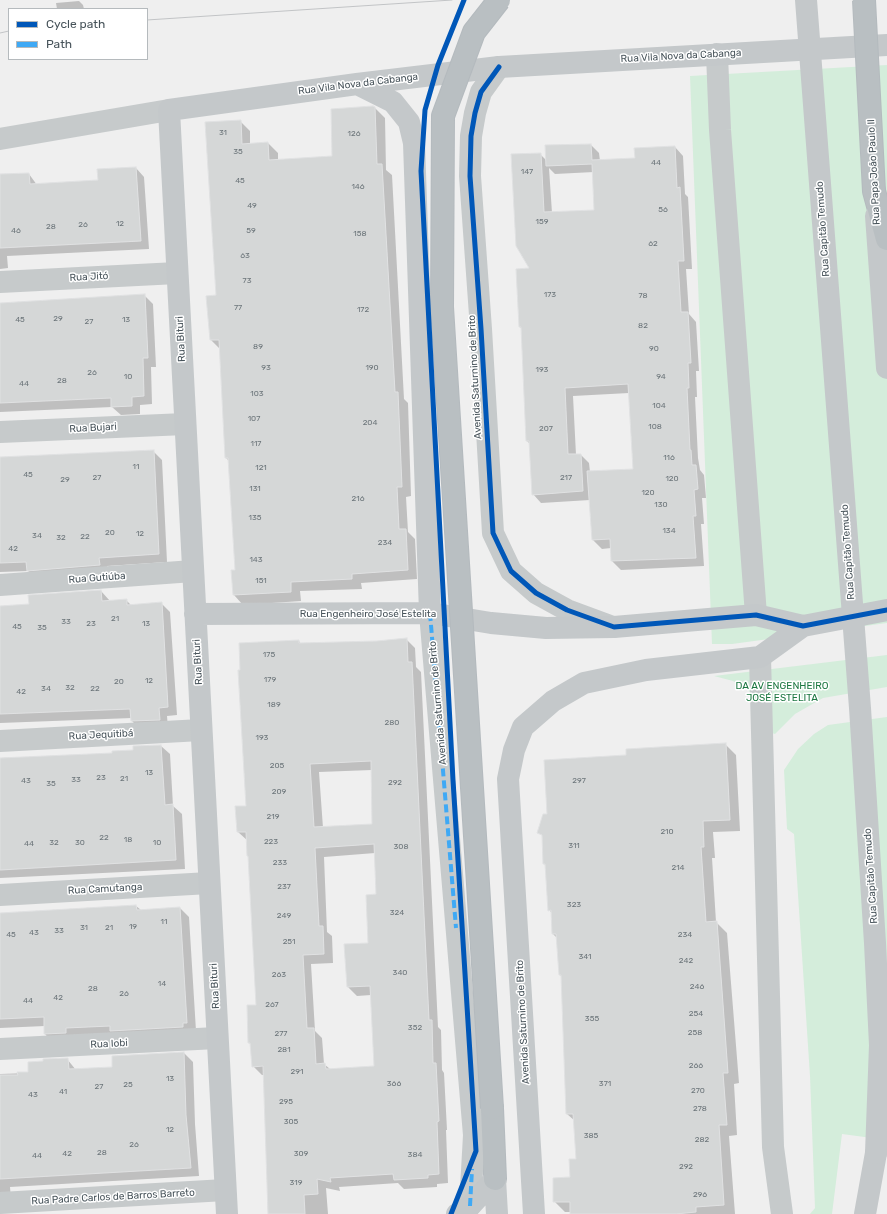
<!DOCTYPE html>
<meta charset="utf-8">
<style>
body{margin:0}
#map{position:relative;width:887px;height:1214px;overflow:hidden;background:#efefef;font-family:Rubik,sans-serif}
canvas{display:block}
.legend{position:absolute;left:8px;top:8px;width:140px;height:52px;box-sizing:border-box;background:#fff;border:1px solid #b5babd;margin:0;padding:5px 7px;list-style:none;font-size:12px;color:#47535a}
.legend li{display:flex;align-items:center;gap:8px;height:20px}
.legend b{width:20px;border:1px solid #b5babd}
</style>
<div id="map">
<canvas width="887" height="1214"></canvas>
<ul class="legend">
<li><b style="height:5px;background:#0057b8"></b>Cycle path</li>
<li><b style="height:5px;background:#3fa9f5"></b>Path</li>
</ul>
</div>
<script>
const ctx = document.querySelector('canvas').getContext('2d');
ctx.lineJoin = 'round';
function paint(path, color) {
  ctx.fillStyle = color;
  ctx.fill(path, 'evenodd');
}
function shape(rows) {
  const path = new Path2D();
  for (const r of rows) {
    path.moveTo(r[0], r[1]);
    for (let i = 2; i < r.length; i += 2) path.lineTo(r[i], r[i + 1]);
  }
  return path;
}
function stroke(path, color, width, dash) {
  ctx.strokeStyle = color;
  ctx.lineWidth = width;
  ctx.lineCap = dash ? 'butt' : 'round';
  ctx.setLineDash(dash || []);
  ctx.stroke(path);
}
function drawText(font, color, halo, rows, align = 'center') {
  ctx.font = font + ' Rubik,sans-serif';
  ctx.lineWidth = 3;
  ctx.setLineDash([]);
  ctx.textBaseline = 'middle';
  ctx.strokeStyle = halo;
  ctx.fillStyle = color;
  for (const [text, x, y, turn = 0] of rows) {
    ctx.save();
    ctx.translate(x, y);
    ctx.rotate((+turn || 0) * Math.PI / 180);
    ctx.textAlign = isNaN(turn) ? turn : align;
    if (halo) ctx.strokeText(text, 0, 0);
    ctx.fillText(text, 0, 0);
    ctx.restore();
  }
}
paint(shape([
 [887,65,887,623,732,644,712,644,690,76],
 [887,655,887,687,823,698,795,714,775,734,772,733,754,696,747,689,733,681,714,676],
 [887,717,887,1140,842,1134,832,1214,810,1214,815,1208,810,1076,794,834,787,829,784,770,798,749,814,734,828,725]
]), '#d4eddb');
paint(shape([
 [79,1,83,5,84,9,57,9,56,3],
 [375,108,385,118,386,170,392,175,404,399,408,403,411,496,406,497,408,532,415,539,417,579,361,583,362,589,300,591,301,601,243,605,234,595,236,571,229,461,226,458,220,349,211,340,240,121,250,131,250,144,268,143,278,153,278,161,333,157],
 [591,145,599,153,600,161,636,158,675,147,683,156,685,194,688,197,692,269,686,269,689,314,696,322,699,371,696,371,697,397,695,397,698,458,700,470,704,475,706,498,702,498,704,524,701,524,704,566,621,570,612,561,611,548,602,549,593,540,590,500,541,503,533,494,530,444,527,441,522,329,520,327,530,269,540,154,546,160],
 [549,168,555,174,594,172,596,211,552,213],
 [629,393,634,470,590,472,589,463,581,455,576,455,573,396],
 [136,168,144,177,149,249,7,256,8,268,0,269,0,175,29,174,37,185,99,181],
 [144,295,153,304,156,367,151,367,152,404,140,405,140,414,121,415,112,407,0,412,0,304],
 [153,451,162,460,167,562,107,566,108,574,36,579,28,571,0,572,0,458],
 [101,591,110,601,126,600,131,605,161,603,170,612,177,715,167,716,168,728,141,730,132,721,132,718,0,723,0,607,30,605],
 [406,639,415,648,416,667,421,672,438,1027,441,1030,442,1070,444,1073,447,1130,446,1130,448,1183,437,1184,437,1187,404,1189,398,1183,339,1187,340,1191,326,1188,328,1214,268,1214,265,1075,262,1075,253,1066,252,1045,249,1043,257,1006,248,841,238,832,299,641,301,644,377,642],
 [372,770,373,825,323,828,319,772],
 [375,853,377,895,369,944,348,987,357,996,371,995,375,1067,330,1069,324,1064,322,1038,315,1031,311,964,333,963,332,936,327,932,324,857],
 [725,744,736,755,740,831,713,832,715,858,712,858,716,922,727,933,739,1083,734,1084,737,1135,729,1136,735,1214,572,1214,572,1212,565,1212,554,1201,571,1178,577,1160,575,1121,567,1114,562,977,560,975,557,938,553,934,552,913,549,910,547,866,544,864,542,815,548,815,628,756],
 [161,746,170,754,173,806,182,814,185,869,0,878,0,758,113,754],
 [136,906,141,910,180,908,189,917,196,1031,53,1043,45,1034,45,1026,0,1028,0,914],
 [184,1053,193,1062,195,1124,199,1176,10,1187,11,1199,0,1203,0,1074,29,1073,67,1059,76,1070,113,1068,113,1057]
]), '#0003');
const building = shape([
 [373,106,375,107,377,164,382,164,395,392,398,392,402,487,397,487,399,529,406,529,408,570,352,574,352,579,291,582,291,592,233,595,231,570,235,570,228,458,225,458,219,340,210,340,206,296,216,295,205,122,241,120,242,144,268,142,269,160,332,156,331,109,373,106],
 [591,144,592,160,635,158,634,148,675,146,677,188,680,187,684,261,678,261,681,312,688,312,691,363,688,363,689,388,687,388,690,450,691,450,692,465,696,465,698,489,694,490,696,516,693,516,696,558,611,561,610,539,592,540,587,471,633,469,628,384,565,388,568,454,581,454,583,491,532,495,529,441,526,441,521,327,519,327,516,269,529,268,516,246,511,154,541,153,544,212,594,210,592,164,546,166,545,145,591,144],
 [136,167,141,241,0,248,0,174,29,173,30,184,98,180,97,169,136,167],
 [145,294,148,358,143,358,144,396,132,397,132,406,111,407,111,398,0,403,0,303,145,294],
 [154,450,159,554,99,558,100,565,27,571,26,562,0,563,0,457,154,450],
 [101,590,102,601,127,599,127,605,162,602,168,707,159,708,160,720,131,721,130,709,0,714,0,606,29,604,28,595,101,590],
 [407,638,408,662,412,662,429,1020,432,1020,433,1063,436,1063,439,1121,437,1122,439,1174,428,1175,428,1178,394,1180,393,1174,330,1178,331,1182,317,1179,318,1194,304,1195,305,1214,268,1214,263,1066,252,1067,250,1043,248,1043,247,1005,256,1005,248,856,247,856,246,832,237,832,235,806,246,806,238,670,240,670,239,643,299,640,299,643,377,641,407,638],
 [371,761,372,824,314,827,310,764,371,761],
 [374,844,376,894,366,895,368,943,344,944,347,987,370,986,374,1066,326,1069,325,1063,316,1064,314,1028,307,1028,303,955,324,954,323,926,319,926,315,848,374,844],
 [726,743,730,820,703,821,704,847,701,847,706,922,717,921,728,1073,723,1073,727,1125,719,1125,724,1205,696,1207,696,1212,676,1214,570,1214,570,1202,553,1202,553,1178,570,1177,569,1159,576,1159,573,1114,566,1114,561,975,559,975,556,934,552,934,551,910,548,911,545,864,543,864,542,835,537,833,543,814,547,814,544,760,626,755,626,749,726,743],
 [161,745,165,805,173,804,176,860,0,870,0,758,112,753,112,751,133,750,133,746,161,745],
 [136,905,137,910,180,907,187,1023,183,1023,183,1027,110,1031,110,1026,66,1028,66,1033,44,1034,44,1017,0,1019,0,913,136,905],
 [184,1052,186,1115,191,1168,0,1179,0,1075,18,1075,17,1072,28,1072,28,1062,43,1061,43,1059,68,1058,69,1069,112,1067,112,1056,184,1052]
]);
paint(building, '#d5d7d7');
stroke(building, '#e0e1e2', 1);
const highway = shape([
 [874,191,887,239],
 [492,1108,495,1179]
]);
stroke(highway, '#b4babe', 24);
stroke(shape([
 [717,54,720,130,756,615],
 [499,67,481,92,475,113,471,136,470,176,481,329,493,533,511,571,536,593,567,610,613,627],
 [0,139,169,110],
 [0,282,177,273],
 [0,432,185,424],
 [0,585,193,571],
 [430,613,474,1135,470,1206],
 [760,657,773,1147,782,1214],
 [0,741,201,730],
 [0,895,209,883],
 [0,1049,217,1038],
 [0,1203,225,1190]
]), '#c6cacb', 22);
stroke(shape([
 [357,84,393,102,409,122,414,143,430,613],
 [876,216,887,368],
 [195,614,430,613,491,623,546,628,614,627,756,615,803,626,887,610],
 [495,1179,497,1214],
 [227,1214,169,110,357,84,499,67,887,45],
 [457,1214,470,1206,495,1179],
 [534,1214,508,779,514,750,523,727,553,701,584,683,646,670,760,657,803,626],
 [865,1214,876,1153]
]), '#c4c8ca', 22);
stroke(highway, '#b9bfc2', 22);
stroke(shape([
 [147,20,452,0],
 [0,33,9,31]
]), '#c2c4c6', 1);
const highwayBridge = shape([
 [864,0,874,191],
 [492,1108,442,307,443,116,474,32,499,0]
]);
stroke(highwayBridge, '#b4babe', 24, []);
stroke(shape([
 [806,0,860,708,875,943,880,1045,876,1153]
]), '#c4c8ca', 22);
stroke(highwayBridge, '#b9bfc2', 22);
stroke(shape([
 [430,613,456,928],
 [470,1206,472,1169]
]), '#3fa9f5', 4, [8, 4]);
stroke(shape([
 [499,67,481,92,475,113,471,136,470,176,481,329,493,533,511,571,536,593,567,610,614,627,756,615,803,626,887,610],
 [451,1214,476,1151,453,780,421,171,425,110,438,65,464,0]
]), '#0057b8', 5);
drawText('8px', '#6c757a', null, [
 ["31",223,133],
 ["126",354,134],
 ["35",238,152],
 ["44",656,163],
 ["147",527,172],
 ["45",240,181],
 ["146",358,187],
 ["49",252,206],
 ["56",663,210],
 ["159",542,222],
 ["12",120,224],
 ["26",83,225],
 ["28",51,227],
 ["46",16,231],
 ["59",251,231],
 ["158",360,234],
 ["62",653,244],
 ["63",245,256],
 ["73",247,281],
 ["173",550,295],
 ["78",643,296],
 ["77",238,308],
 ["172",363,310],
 ["29",58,319],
 ["45",20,320],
 ["13",126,320],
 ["27",89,322],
 ["82",643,326],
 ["89",258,347],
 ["90",654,349],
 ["93",266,368],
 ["190",372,368],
 ["193",542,370],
 ["26",92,373],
 ["10",128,377],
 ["94",661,377],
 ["28",62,381],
 ["44",24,384],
 ["103",257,394],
 ["104",659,406],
 ["107",254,419],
 ["204",370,423],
 ["108",655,427],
 ["207",546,429],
 ["117",256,444],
 ["116",669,458],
 ["11",136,467],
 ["121",261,468],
 ["45",28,475],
 ["27",97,478],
 ["217",566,478],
 ["120",672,479],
 ["29",65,480],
 ["131",255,489],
 ["120",648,493],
 ["216",358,499],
 ["130",661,505],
 ["135",255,518],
 ["134",669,531],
 ["20",110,533],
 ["12",140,534],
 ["34",37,536],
 ["22",85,537],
 ["32",61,538],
 ["234",385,543],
 ["42",13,549],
 ["143",256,560],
 ["151",261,581],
 ["21",115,619],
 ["33",66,622],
 ["23",91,624],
 ["13",146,624],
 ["45",17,627],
 ["35",42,628],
 ["175",269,655],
 ["179",270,680],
 ["12",149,681],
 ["20",119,682],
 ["32",70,688],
 ["34",46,689],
 ["22",95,689],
 ["42",21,692],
 ["189",274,705],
 ["280",392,723],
 ["193",262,738],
 ["205",277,766],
 ["13",149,773],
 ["23",101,778],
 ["21",124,779],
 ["33",76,780],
 ["43",26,781],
 ["297",579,781],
 ["292",395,783],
 ["35",51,784],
 ["209",279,792],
 ["219",273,817],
 ["210",667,832],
 ["22",104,838],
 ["18",128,840],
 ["223",271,842],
 ["32",54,843],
 ["30",80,843],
 ["10",157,843],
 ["44",29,844],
 ["311",574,846],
 ["308",401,847],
 ["233",280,863],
 ["214",678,868],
 ["237",284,887],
 ["323",574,905],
 ["324",397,913],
 ["249",284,916],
 ["11",164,922],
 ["19",133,927],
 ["31",84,928],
 ["21",109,928],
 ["33",59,931],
 ["43",34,933],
 ["45",11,935],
 ["234",685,935],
 ["251",289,942],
 ["341",585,957],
 ["242",686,961],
 ["340",400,973],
 ["263",279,975],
 ["14",162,984],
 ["246",697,987],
 ["28",93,989],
 ["26",124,994],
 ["42",58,998],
 ["44",28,1001],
 ["267",272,1005],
 ["254",696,1014],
 ["355",592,1019],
 ["352",415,1028],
 ["258",695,1033],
 ["277",281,1034],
 ["281",284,1050],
 ["266",696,1066],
 ["291",297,1072],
 ["13",170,1079],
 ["366",394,1084],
 ["371",605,1084],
 ["25",128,1085],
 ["27",99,1087],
 ["270",698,1091],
 ["41",63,1092],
 ["43",33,1095],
 ["295",286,1102],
 ["278",700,1109],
 ["305",291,1122],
 ["12",170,1130],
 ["385",591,1136],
 ["282",702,1140],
 ["26",134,1145],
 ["28",102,1153],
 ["42",67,1154],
 ["309",301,1154],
 ["384",415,1155],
 ["44",37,1156],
 ["292",686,1167],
 ["319",296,1183],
 ["296",700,1195]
]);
drawText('10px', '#47535a', '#fff', [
 ["Rua Vila Nova da Cabanga",681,56,-3],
 ["Rua Vila Nova da Cabanga",358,84,-7],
 ["Rua Papa João Paulo II",874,172,-93],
 ["Rua Capitão Temudo",823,229,-94],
 ["Rua Jitó",89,277,-3],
 ["Rua Bituri",181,339,-93],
 ["Avenida Saturnino de Brito",475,377,-93],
 ["Rua Bujari",93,428,-3],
 ["Rua Capitão Temudo",848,552,-94],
 ["Rua Gutiúba",97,578,-4],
 ["Rua Engenheiro José Estelita",368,614],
 ["Rua Bituri",198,662,-93],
 ["Avenida Saturnino de Brito",438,703,-95],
 ["Rua Jequitibá",101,735,-3],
 ["Rua Capitão Temudo",871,876,-94],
 ["Rua Camutanga",105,889,-3],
 ["Rua Bituri",215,986,-93],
 ["Avenida Saturnino de Brito",523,1022,-93],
 ["Rua Iobi",109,1044,-3],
 ["Rua Padre Carlos de Barros Barreto",113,1197,-3]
]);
drawText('10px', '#1c7741', '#fff', [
 ["DA AV ENGENHEIRO",782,686],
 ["JOSÉ ESTELITA",782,698]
]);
</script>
